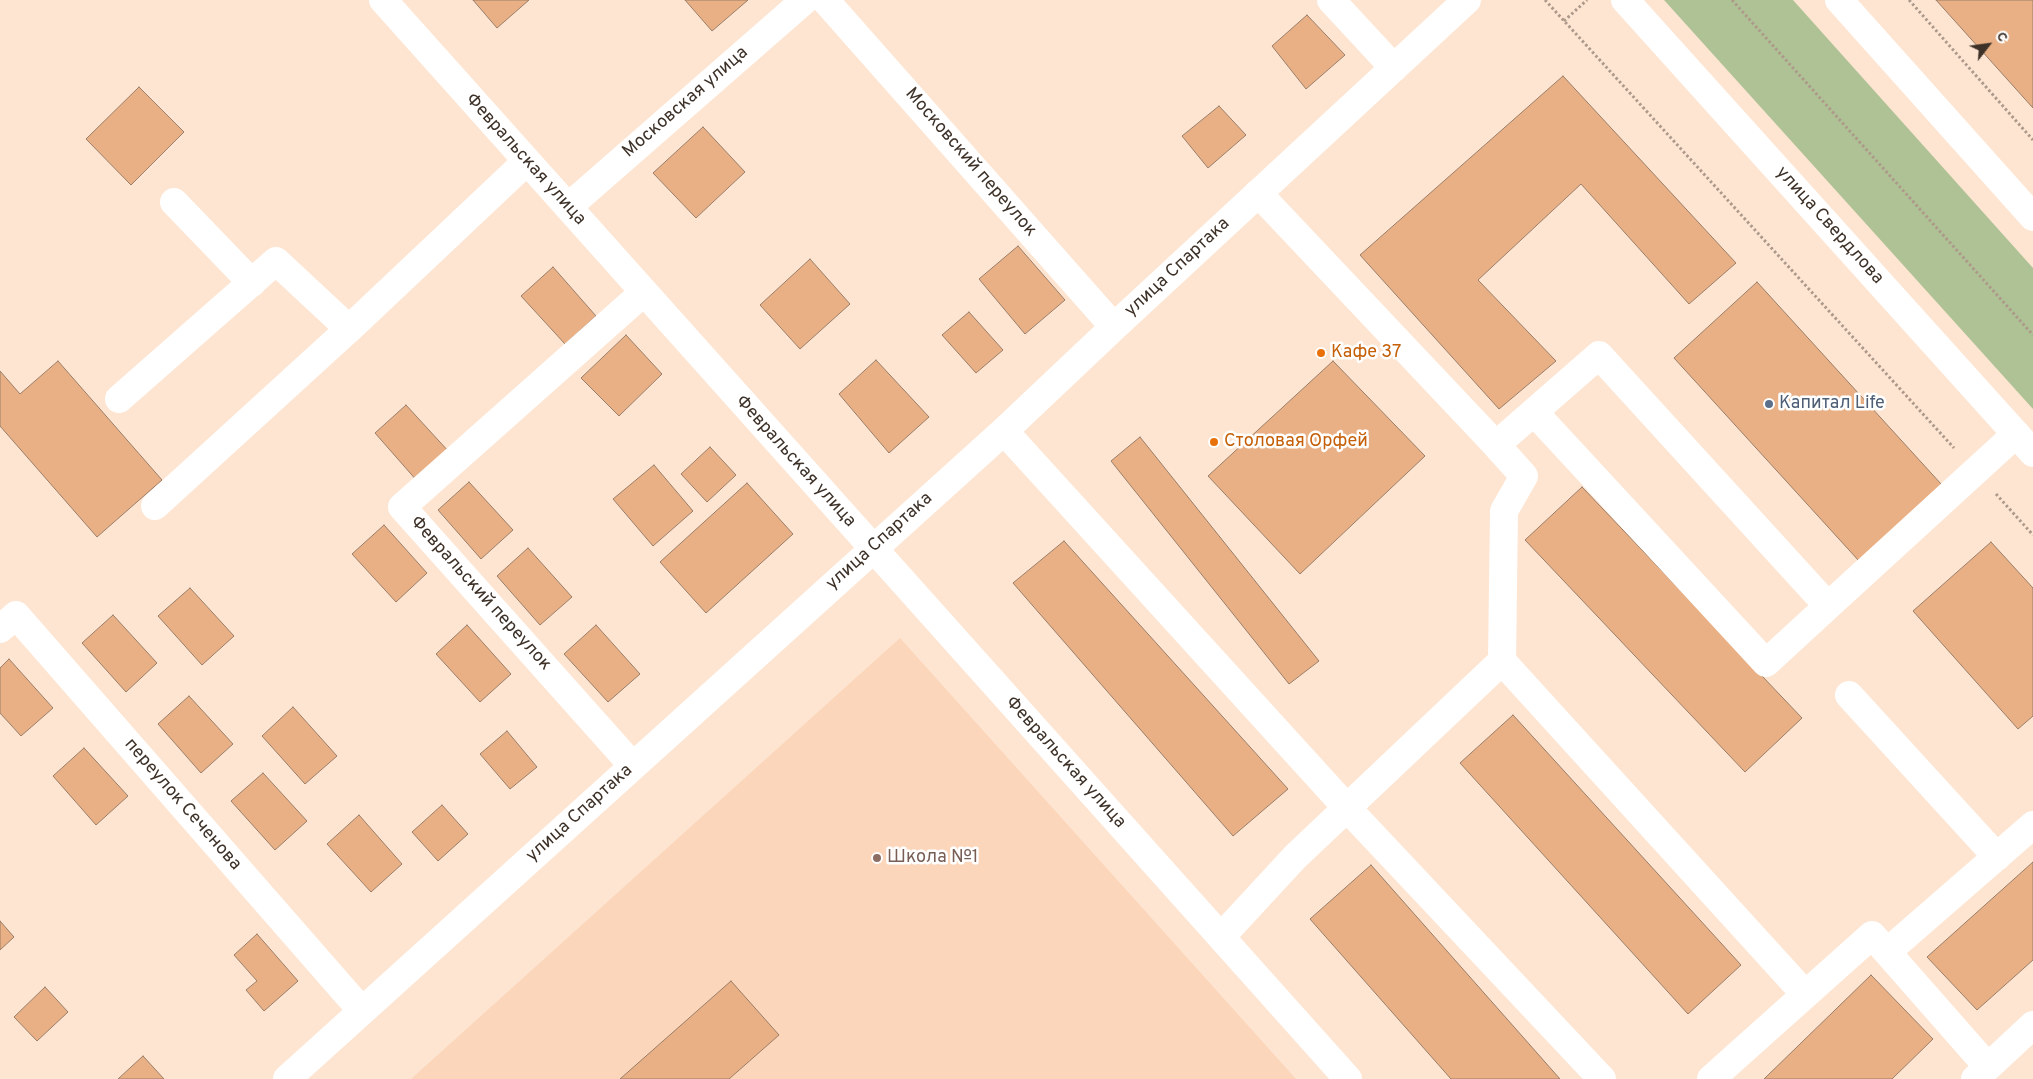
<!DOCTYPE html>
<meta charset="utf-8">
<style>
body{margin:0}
#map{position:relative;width:2033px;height:1079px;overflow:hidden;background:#fee5d2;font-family:Overpass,sans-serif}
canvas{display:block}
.north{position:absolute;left:1963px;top:20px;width:50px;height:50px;-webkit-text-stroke:4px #fff;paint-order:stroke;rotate:60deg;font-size:14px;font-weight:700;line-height:20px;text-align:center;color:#3d3128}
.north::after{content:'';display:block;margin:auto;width:18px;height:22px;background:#3d3128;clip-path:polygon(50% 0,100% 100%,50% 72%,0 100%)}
</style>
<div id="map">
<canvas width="2033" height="1079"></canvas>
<div class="north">С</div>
</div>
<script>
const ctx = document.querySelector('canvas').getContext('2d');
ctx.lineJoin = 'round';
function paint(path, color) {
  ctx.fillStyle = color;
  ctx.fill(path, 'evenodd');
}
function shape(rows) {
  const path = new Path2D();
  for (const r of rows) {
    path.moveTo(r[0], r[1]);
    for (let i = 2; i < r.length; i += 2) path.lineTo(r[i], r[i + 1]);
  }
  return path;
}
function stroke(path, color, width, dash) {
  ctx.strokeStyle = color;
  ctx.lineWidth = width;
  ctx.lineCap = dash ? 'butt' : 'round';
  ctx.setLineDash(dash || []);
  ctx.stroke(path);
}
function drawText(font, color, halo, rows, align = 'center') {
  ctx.font = font + ' Overpass,sans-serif';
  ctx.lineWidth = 5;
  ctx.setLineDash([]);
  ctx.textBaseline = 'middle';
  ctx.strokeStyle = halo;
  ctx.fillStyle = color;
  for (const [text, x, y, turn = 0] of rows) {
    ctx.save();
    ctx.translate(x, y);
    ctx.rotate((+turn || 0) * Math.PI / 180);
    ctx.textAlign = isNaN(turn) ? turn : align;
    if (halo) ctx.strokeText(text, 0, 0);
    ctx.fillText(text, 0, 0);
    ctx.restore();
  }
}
paint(shape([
 [900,638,1296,1079,411,1079]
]), '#fbd6ba');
paint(shape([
 [1664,0,1793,0,2033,268,2033,409]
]), '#afc295');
const building = shape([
 [473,0,529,0,497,28,473,0],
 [685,0,748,0,712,31,685,0],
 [1936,0,2033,0,2033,108,1936,0],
 [1307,15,1345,55,1306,89,1272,46,1307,15],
 [1563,76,1736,263,1689,304,1581,184,1478,280,1556,361,1499,409,1360,255,1563,76],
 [139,87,184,132,131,185,86,139,139,87],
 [1219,106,1246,135,1208,168,1182,136,1219,106],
 [703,127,745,172,696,218,653,173,703,127],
 [1018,246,1065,300,1025,334,979,279,1018,246],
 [810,259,850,304,800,349,760,305,810,259],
 [553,267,596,316,565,344,521,296,553,267],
 [1757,282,1942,485,1859,561,1674,358,1757,282],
 [969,312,1003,350,976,373,942,335,969,312],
 [626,335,662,374,619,416,581,378,626,335],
 [876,360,929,417,889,453,839,394,876,360],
 [58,361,162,480,97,537,0,426,0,371,20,394,58,361],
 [1333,361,1425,456,1300,574,1208,476,1333,361],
 [406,405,450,453,418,482,375,433,406,405],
 [1140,437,1319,661,1289,684,1111,461,1140,437],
 [710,447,736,475,707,502,681,474,710,447],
 [654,465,693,511,653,546,613,499,654,465],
 [469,482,513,530,481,559,438,510,469,482],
 [747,483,793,534,706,613,660,562,747,483],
 [1582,487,1802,718,1745,772,1525,540,1582,487],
 [384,525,427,573,396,602,352,554,384,525],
 [1064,541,1288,789,1233,836,1013,583,1064,541],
 [1991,542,2033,588,2033,716,2018,729,1913,611,1991,542],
 [528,548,572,597,540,625,497,576,528,548],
 [190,588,234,636,202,665,158,616,190,588],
 [113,615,157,663,126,692,82,643,113,615],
 [467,625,511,674,480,702,436,654,467,625],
 [596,625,640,674,608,702,564,654,596,625],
 [9,659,53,708,21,736,0,713,0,668,9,659],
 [189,696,233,744,201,773,158,724,189,696],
 [293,707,337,756,305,784,262,736,293,707],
 [1513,715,1741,965,1688,1014,1460,763,1513,715],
 [507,731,537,767,510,789,480,754,507,731],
 [84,748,128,796,96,825,53,776,84,748],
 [263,773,307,821,275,850,231,801,263,773],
 [442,805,468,834,438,861,412,832,442,805],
 [359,815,402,864,371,892,327,844,359,815],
 [2033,862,2033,960,1977,1010,1927,957,2033,862],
 [1371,865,1560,1079,1451,1079,1310,919,1371,865],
 [0,921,14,937,0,950,0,921],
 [257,934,298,981,264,1011,246,990,257,981,234,955,257,934],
 [1871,975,1933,1039,1892,1079,1764,1079,1871,975],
 [731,981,779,1035,729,1079,620,1079,731,981],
 [45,987,68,1012,37,1041,14,1017,45,987],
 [143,1056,164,1079,118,1079,143,1056]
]);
paint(building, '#e9b085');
stroke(building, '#9a7e69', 1);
stroke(shape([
 [1545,0,1954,448],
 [1732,0,2033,335],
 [1909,0,2033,140],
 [1564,21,1587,0],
 [1996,494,2033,535]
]), '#ad998a', 3, [2.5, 2.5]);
stroke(shape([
 [383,0,1348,1079],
 [825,0,1114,327],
 [1331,0,1394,68],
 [1258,193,1496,445,1599,355,1828,606,2016,434],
 [174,202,252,283],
 [568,207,805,0],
 [349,329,527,161],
 [119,399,276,261,349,329,155,506],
 [1534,412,1766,663,1828,606],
 [1004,431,1347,808,1602,1079],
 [0,629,16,615,362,1011],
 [1502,661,1805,994],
 [1849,695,1997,857],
 [633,766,402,507,644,292],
 [1221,937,1295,857,1502,661,1504,511,1524,476,1496,445],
 [1887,952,2033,825],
 [287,1079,1004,431,1114,327,1467,0],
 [1711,1079,1872,935,1988,1067],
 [1975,1079,2033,1025]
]), '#fff', 28);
stroke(shape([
 [1625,0,2033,453],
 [1839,0,2033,217]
]), '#fff', 28);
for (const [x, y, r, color] of [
 [1321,353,5,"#e8710a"],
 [1769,404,5,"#5c6f8a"],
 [1214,442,5,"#e8710a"],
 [877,858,5,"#8d6e63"]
]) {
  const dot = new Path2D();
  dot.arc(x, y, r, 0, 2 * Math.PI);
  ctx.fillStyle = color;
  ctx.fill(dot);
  stroke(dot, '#fff', 2);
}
drawText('18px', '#3d3128', '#fff', [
 ["Московская улица",686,103,-41],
 ["Февральская улица",525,160,48],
 ["Московский переулок",970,163,49],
 ["улица Свердлова",1829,226,48],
 ["улица Спартака",1178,268,-43],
 ["Февральская улица",795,462,48],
 ["улица Спартака",880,542,-42],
 ["Февральский переулок",480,594,48],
 ["Февральская улица",1065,763,48],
 ["переулок Сеченова",182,805,49],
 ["улица Спартака",580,814,-42]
]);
drawText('18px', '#c56008', '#fff', [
 ["Кафе 37",1331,353],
 ["Столовая Орфей",1224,442]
], 'left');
drawText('18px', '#4e5e75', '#fff', [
 ["Капитал Life",1779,404]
], 'left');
drawText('18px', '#785e54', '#fff', [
 ["Школа №1",887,858]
], 'left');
</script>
